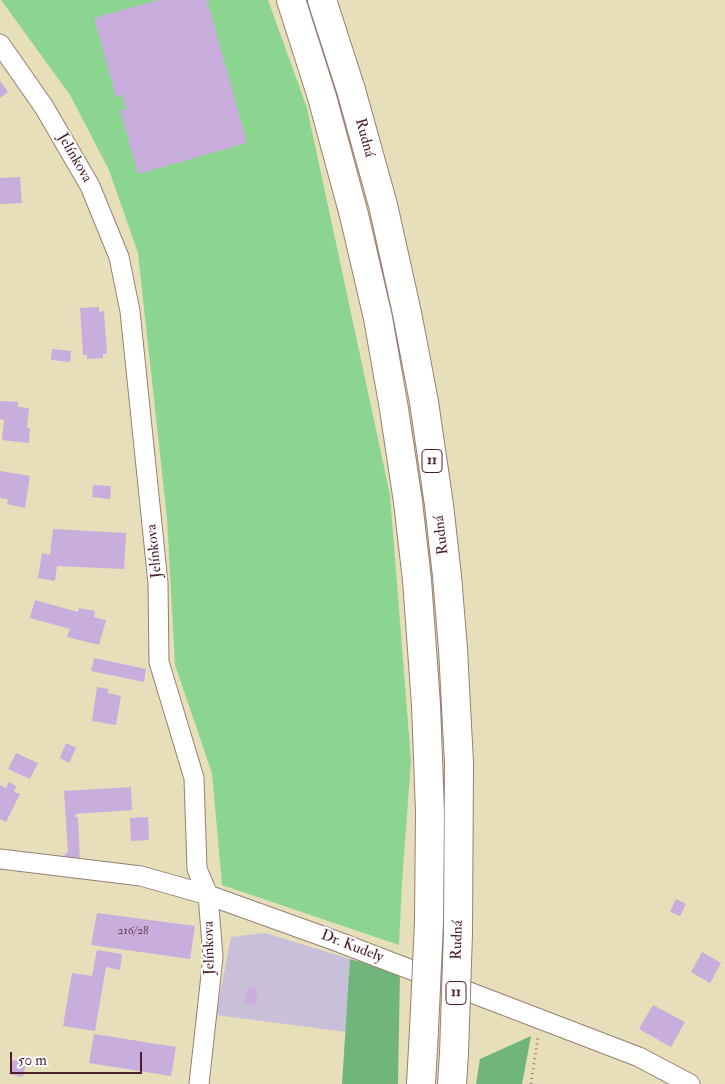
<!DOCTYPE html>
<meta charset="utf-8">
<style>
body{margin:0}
#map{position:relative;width:725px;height:1084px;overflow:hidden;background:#e6dfba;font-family:"IM FELL Double Pica",serif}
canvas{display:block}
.scale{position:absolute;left:10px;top:1052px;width:132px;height:22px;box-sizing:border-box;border:2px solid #4a1f2b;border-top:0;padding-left:6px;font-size:15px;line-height:18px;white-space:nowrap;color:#4a1f2b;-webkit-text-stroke:4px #fff;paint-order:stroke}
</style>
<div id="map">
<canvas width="725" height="1084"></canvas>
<div class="scale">50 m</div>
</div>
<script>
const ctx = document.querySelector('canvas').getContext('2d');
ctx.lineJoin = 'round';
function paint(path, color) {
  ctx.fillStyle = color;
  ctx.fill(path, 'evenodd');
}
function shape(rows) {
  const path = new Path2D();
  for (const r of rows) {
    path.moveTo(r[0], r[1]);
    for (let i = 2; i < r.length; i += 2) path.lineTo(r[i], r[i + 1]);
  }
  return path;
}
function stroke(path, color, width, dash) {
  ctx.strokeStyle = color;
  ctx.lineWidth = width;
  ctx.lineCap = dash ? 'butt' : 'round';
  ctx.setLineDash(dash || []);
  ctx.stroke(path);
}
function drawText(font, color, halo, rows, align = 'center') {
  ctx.font = font + ' "IM FELL Double Pica",serif';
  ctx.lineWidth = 4;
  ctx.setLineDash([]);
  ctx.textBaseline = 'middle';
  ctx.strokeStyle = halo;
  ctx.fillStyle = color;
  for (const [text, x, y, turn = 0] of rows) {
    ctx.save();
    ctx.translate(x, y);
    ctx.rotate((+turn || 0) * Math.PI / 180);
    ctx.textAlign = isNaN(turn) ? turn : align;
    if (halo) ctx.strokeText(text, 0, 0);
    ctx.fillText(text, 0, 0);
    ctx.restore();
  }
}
paint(shape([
 [265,933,350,959,347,1032,216,1015,231,937]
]), '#c8bfd8');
paint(shape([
 [1,0,268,0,307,108,390,495,411,761,402,882,399,945,222,885,212,773,175,665,167,518,138,253,109,170,70,95]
]), '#8bd591');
paint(shape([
 [350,959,400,972,398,1084,342,1084],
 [531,1036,522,1084,476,1084,480,1059]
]), '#70b67b');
paint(shape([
 [158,0,207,0,247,143,138,174,120,110,126,109,122,95,116,97,94,18],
 [0,81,8,92,0,98],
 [20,177,22,203,0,204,0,178],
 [99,307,99,312,104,311,107,354,103,354,103,358,87,359,87,355,83,355,80,308],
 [52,349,71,351,70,362,51,360],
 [0,401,18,402,18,407,29,408,27,428,30,428,29,443,2,440,4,420,0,419],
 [0,471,30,476,25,508,7,504,8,499,0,498],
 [93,485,111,486,110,499,92,497],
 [53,529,126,533,124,569,57,566,55,581,38,578,42,553,50,555],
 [35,600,78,612,79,608,95,611,94,617,106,620,99,645,67,637,70,629,30,618],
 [94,658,146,669,144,682,91,671],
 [97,687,108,689,108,693,121,696,116,725,92,721],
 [66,743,76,748,69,763,60,758],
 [16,753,38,763,30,779,8,769],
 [9,782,16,786,14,792,20,794,6,822,0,819,0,785,6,788],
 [131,787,132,810,75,814,76,817,78,817,80,861,64,859,65,854,68,852,64,791],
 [148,817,149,840,131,841,130,818],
 [676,899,686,904,680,916,670,912],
 [97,913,195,926,190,959,91,945],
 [97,950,122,954,120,970,106,967,95,1031,63,1026,72,973,92,976],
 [702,952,721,963,710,983,691,972],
 [248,987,258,990,255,1005,244,1002],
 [653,1005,685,1022,671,1047,639,1029],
 [94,1034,176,1047,171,1076,89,1063],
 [13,1060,26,1063,23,1077,9,1074]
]), '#c8addd');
const street = shape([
 [0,44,44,107,90,186,119,257,130,311,158,583,159,662,194,778,197,869,208,895,213,957,199,1084],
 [0,859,141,876,208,895,336,941,639,1057,690,1084]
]);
const highway = shape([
 [291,0,322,97,354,215,378,318,394,409,408,502,417,580,426,705,430,812,429,922],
 [322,0,351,90,383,205,407,313,424,402,439,505,447,576,453,649,459,763,458,933],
 [421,1084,424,1030],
 [452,1084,454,1053]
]);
stroke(street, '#987f72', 21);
stroke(highway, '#987f72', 30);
stroke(shape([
 [531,1084,538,1037]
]), '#987f72', 3, [1, 4]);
stroke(street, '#fff', 19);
stroke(highway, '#fff', 28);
const highwayBridge = shape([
 [424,1030,429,922],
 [454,1053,458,933]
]);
stroke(highwayBridge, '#987f72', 30, []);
stroke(highwayBridge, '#fff', 28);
drawText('12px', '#6a4258', null, [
 ["216/28",133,931]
]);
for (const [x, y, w] of [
 [432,461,20],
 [456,993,20]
]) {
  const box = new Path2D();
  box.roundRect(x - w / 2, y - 11.5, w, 23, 4);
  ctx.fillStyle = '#fff';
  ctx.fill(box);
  stroke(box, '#4a1f2b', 1);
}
drawText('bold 14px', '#4a1f2b', null, [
 ["11",432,461],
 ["11",456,993]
]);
drawText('15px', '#4a1f2b', '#fff', [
 ["Rudná",364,138,75],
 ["Jelínkova",74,158,60],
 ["Rudná",442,535,-97],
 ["Jelínkova",155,551,-96],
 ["Rudná",458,940,-88],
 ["Dr. Kudely",352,947,21],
 ["Jelínkova",210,948,-91]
]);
</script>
